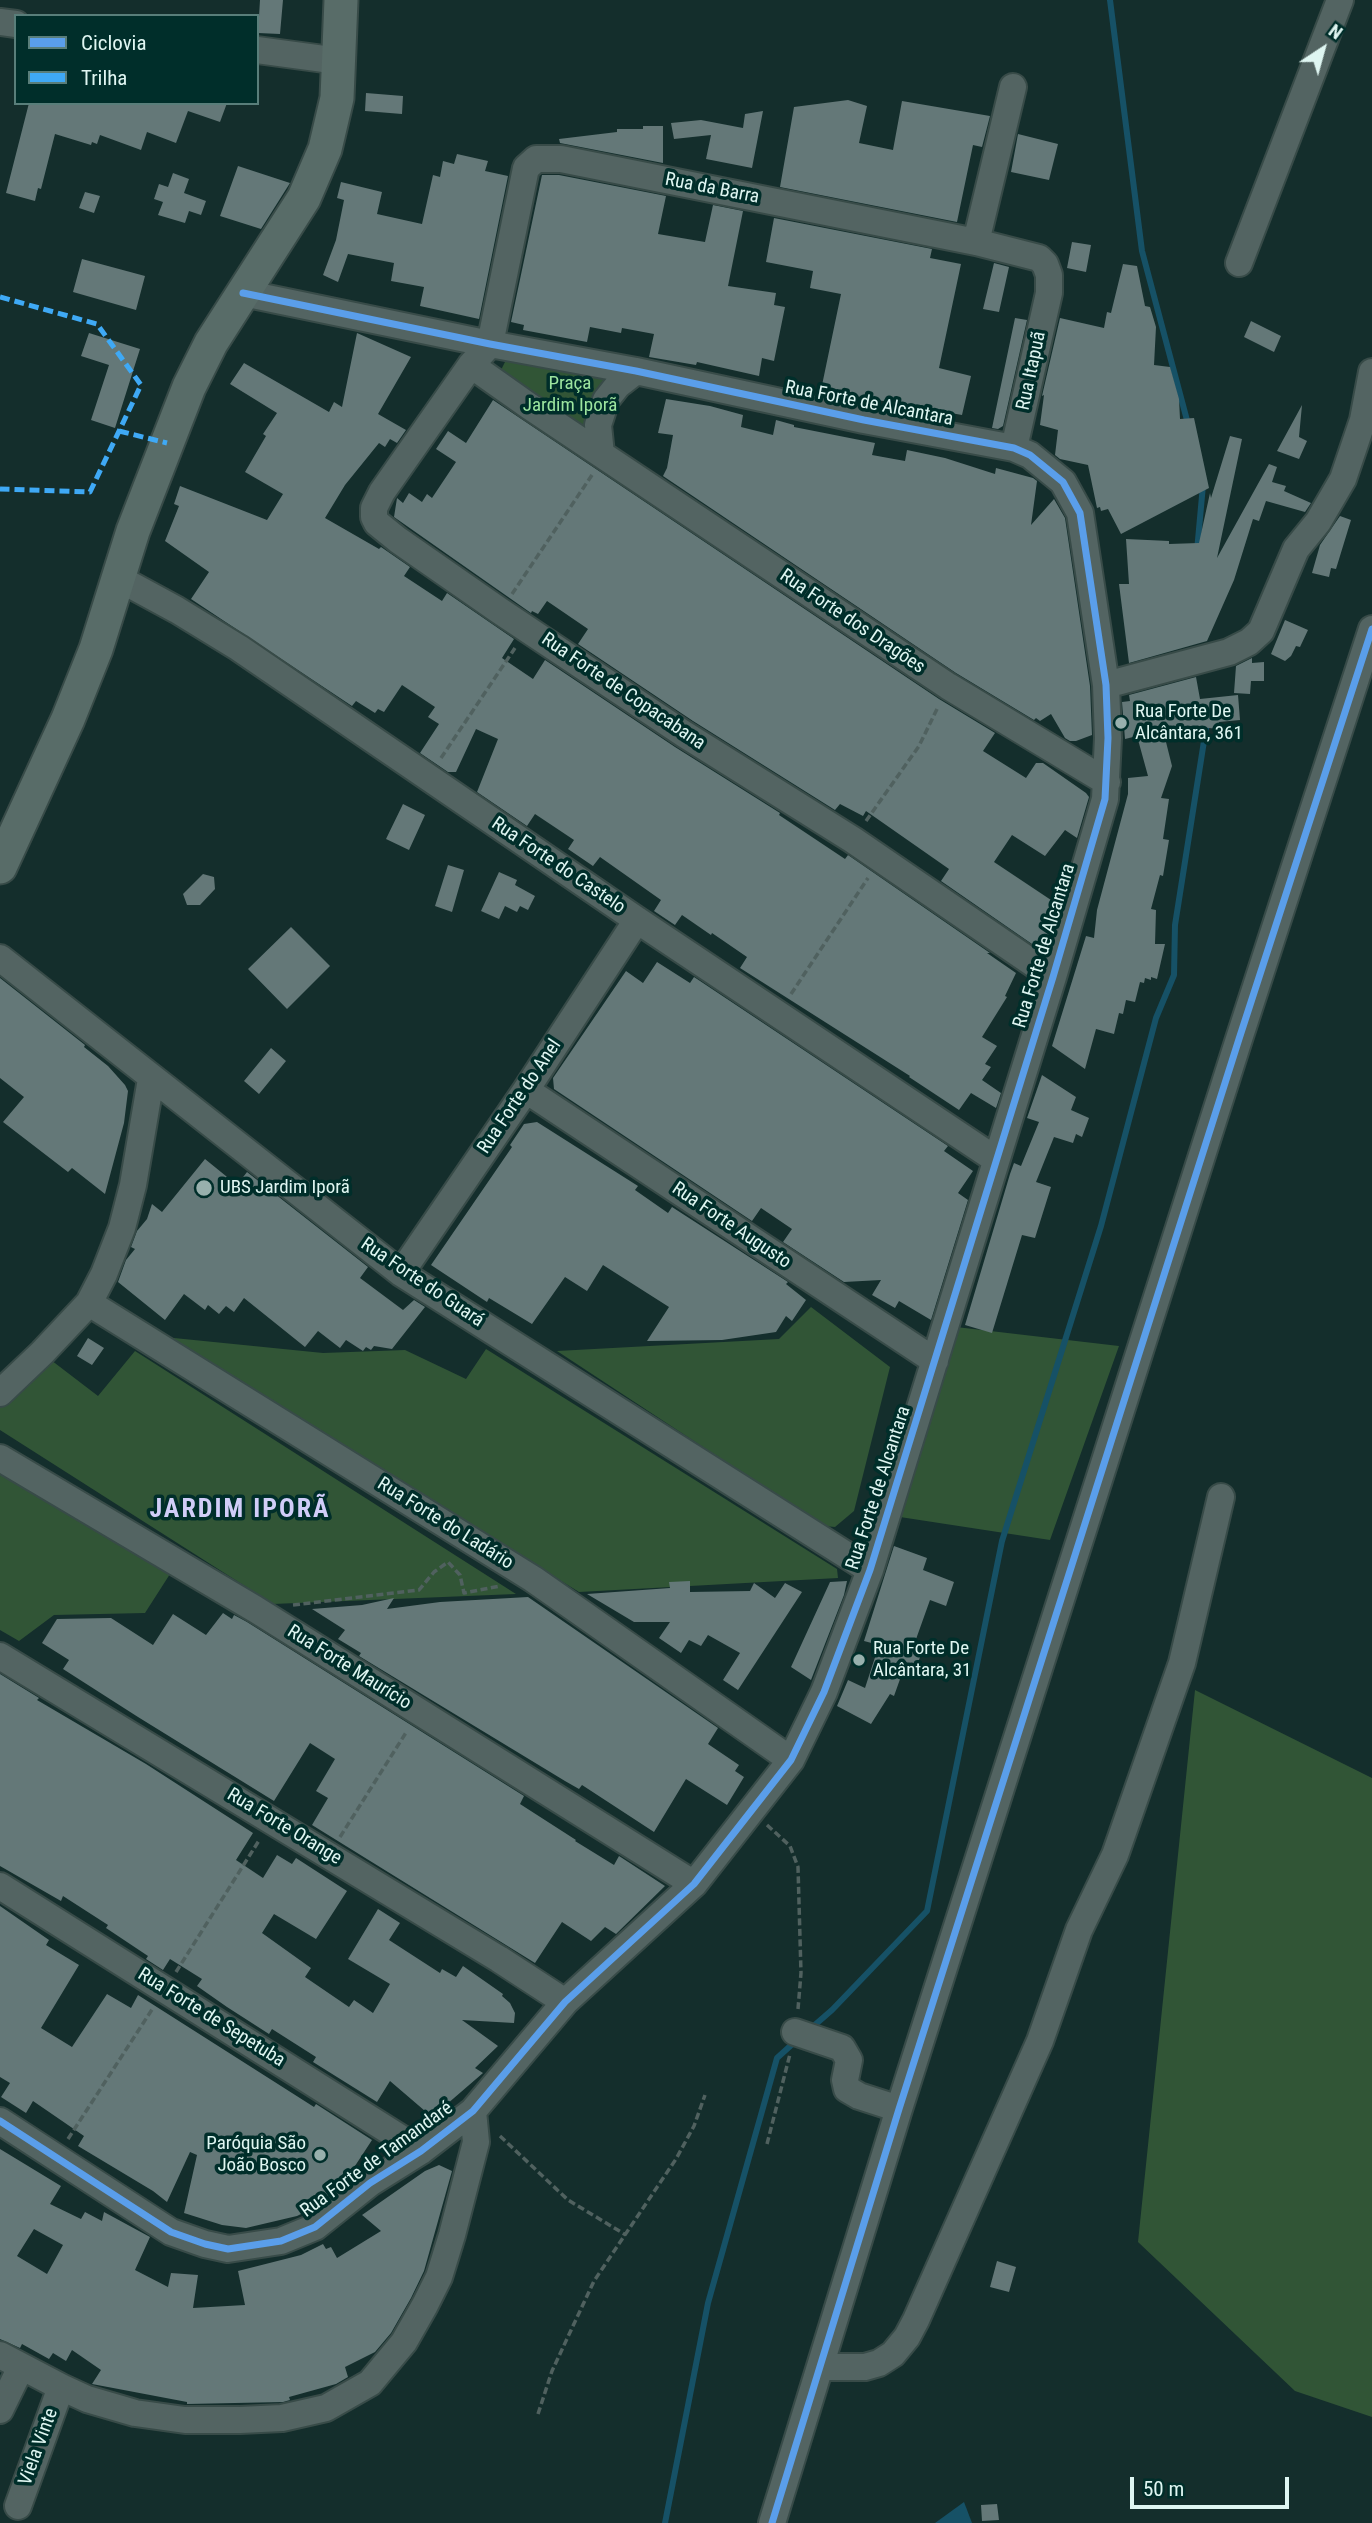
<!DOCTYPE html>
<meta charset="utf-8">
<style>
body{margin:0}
#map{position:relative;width:1372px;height:2523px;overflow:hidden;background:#142e2c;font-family:"Roboto Condensed",sans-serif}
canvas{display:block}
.legend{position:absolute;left:14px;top:14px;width:245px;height:91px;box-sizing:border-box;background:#002e2a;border:2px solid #597e7a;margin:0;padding:9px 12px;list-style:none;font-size:21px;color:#dff6f2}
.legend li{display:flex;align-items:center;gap:14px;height:35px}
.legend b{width:35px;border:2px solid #597e7a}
.north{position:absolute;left:1288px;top:14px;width:70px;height:70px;-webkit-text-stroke:5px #002e2a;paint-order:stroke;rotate:36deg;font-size:19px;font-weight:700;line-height:28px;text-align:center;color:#dff6f2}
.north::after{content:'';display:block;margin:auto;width:24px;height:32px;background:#dff6f2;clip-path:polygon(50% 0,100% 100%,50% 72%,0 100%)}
.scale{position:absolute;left:1130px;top:2477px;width:159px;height:32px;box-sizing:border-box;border:4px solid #dff6f2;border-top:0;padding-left:9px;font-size:21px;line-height:24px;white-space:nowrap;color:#dff6f2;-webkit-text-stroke:5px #002e2a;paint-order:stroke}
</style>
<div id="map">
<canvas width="1372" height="2523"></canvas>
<ul class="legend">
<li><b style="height:9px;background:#5a9eea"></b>Ciclovia</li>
<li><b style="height:9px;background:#3fa9f5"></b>Trilha</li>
</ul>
<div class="north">N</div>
<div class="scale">50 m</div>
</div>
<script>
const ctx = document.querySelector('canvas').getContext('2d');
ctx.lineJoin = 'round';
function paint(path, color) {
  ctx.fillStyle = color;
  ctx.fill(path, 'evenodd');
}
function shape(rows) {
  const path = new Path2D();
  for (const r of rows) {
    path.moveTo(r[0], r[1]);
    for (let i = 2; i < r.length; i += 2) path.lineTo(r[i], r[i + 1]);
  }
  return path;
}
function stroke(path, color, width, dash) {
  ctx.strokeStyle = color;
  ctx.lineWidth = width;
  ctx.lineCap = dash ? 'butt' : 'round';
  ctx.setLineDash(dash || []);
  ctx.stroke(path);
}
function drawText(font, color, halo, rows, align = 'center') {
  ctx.font = font + ' "Roboto Condensed",sans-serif';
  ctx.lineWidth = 7;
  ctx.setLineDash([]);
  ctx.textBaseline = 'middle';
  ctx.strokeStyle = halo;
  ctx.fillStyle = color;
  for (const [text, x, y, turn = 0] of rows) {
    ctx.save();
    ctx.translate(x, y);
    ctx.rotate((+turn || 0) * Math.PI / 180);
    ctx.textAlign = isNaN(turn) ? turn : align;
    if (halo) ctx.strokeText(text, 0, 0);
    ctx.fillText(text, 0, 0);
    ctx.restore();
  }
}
paint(shape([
 [507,358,613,380,588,438,499,374],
 [811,1307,890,1367,854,1511,835,1527,823,1526,557,1351,779,1339],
 [956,1327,1119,1346,1050,1540,900,1517],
 [164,1337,323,1353,405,1350,466,1379,486,1349,837,1569,838,1578,579,1592],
 [135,1351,516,1594,273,1604,0,1430,0,1398,47,1357,98,1396],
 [0,1466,170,1574,145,1613,54,1615,19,1641,0,1630],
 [1195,1690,1372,1778,1372,2417,1295,2391,1138,2242]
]), '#315536');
paint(shape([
 [964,2502,972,2523,935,2523]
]), '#165166');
stroke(shape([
 [1110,0,1142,251,1188,424],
 [1197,551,1203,485],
 [809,2030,832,2010,927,1911,1002,1541,1101,1226,1156,1018,1174,975,1175,925,1207,722],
 [665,2523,708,2303,777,2058,798,2039]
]), '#165166', 6);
paint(shape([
 [260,0,283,0,280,34,258,33],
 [366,93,403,96,402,114,365,111],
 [848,100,867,106,859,143,893,150,902,101,990,116,982,147,973,145,957,222,780,187,794,107],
 [29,103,227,103,220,122,188,111,176,143,147,132,141,150,100,135,97,144,92,142,91,145,55,134,41,189,38,188,35,201,6,193],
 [763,111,752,168,706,159,711,135,674,139,671,123,701,120,743,128,745,114],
 [643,126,663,126,663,163,560,143,559,139,617,132,617,129,643,129],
 [1018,134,1058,144,1049,180,1011,172],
 [457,154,488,161,485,171,508,176,479,319,420,306,424,287,391,281,394,263,348,254,338,282,323,275,336,240,344,200,337,198,341,182,382,192,377,214,422,224,433,175,440,177,443,161,454,164],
 [238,166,290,183,261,229,220,216],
 [173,173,189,179,184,193,206,201,201,215,189,211,185,223,158,215,163,202,154,199,159,184,168,187],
 [542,175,559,175,666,196,658,234,705,242,713,205,743,211,728,286,776,293,774,305,785,307,774,361,762,358,759,376,697,362,696,365,649,357,654,334,622,328,621,333,590,327,587,342,523,330,524,325,511,322],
 [85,192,100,196,94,213,79,208],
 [774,218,932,249,930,258,961,264,939,368,971,376,962,415,821,390,841,294,810,288,813,271,766,262],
 [1072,242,1091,245,1086,272,1067,268],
 [82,259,145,276,136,310,73,292],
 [994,263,1009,267,999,312,983,309],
 [1123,264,1137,266,1145,306,1150,307,1156,327,1154,365,1170,367,1179,399,1180,419,1194,418,1209,488,1121,534,1108,509,1101,511,1100,507,1097,508,1088,465,1060,459,1055,455,1058,430,1040,425,1044,395,1042,396,1060,318,1104,328,1107,312,1111,313],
 [1015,318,1027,320,1003,426,998,429,992,428],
 [1251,321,1281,336,1274,352,1244,337],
 [89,333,140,349,115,428,91,420,109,365,81,356],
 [357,333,411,357,378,414,406,430,397,443,390,439,385,447,379,443,345,485,325,518,379,549,381,547,410,567,404,576,442,601,447,593,514,639,502,658,533,679,545,660,675,747,780,813,779,815,845,859,848,855,990,953,987,953,1016,973,1005,996,1007,997,982,1037,997,1046,985,1064,991,1067,982,1080,1001,1093,996,1108,971,1093,959,1110,909,1077,910,1076,740,968,747,957,712,933,711,935,682,915,675,925,654,911,661,900,600,857,593,866,568,849,574,840,535,814,527,826,477,792,498,739,476,729,456,772,448,772,420,753,439,724,428,717,435,707,402,685,384,712,378,709,375,713,356,701,352,706,191,599,209,572,165,541,179,506,174,504,180,486,267,520,283,494,245,472,266,436,263,434,277,413,230,384,244,363,329,412,334,402,342,407],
 [666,399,710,406,743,415,741,427,773,435,776,420,794,425,794,427,875,443,872,455,905,461,907,450,945,458,995,474,996,468,1033,478,1037,481,1031,525,1054,499,1065,518,1090,686,1092,735,1076,741,1070,741,1065,738,1051,714,1040,721,1036,718,1034,720,956,673,663,476,667,468,673,435,658,433],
 [493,400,939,699,995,733,983,751,1026,778,1036,763,1043,763,1086,793,1089,797,1077,838,1065,830,1045,856,1012,835,994,862,1054,902,1047,915,1053,920,1047,941,1032,944,941,881,949,869,866,811,863,816,840,804,835,810,693,721,578,644,588,629,547,601,538,614,532,611,531,613,394,517,397,498,403,503,409,493,422,502,427,494,432,498,456,462,436,449,448,431,466,443],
 [1302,405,1299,437,1307,441,1299,459,1277,451],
 [1230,436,1242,439,1217,558,1269,464,1277,467,1272,482,1286,486,1284,491,1311,503,1305,512,1266,501,1259,521,1253,519,1234,580,1207,641,1129,663,1119,584,1129,584,1126,539,1169,541,1169,544,1199,543,1210,493,1211,498],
 [1340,516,1351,520,1336,569,1331,568,1329,577,1312,573,1320,545],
 [1285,620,1308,630,1300,647,1296,646,1291,656,1285,661,1271,654],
 [1252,658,1252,663,1264,662,1264,681,1251,681,1250,694,1234,693,1236,666],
 [1196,677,1200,699,1238,695,1240,720,1219,722,1220,729,1186,726,1187,737,1165,738,1172,766,1161,798,1169,799,1163,839,1169,840,1163,876,1160,875,1151,909,1156,910,1155,944,1165,944,1157,979,1151,977,1151,980,1145,978,1144,983,1140,982,1135,1002,1126,1000,1123,1014,1119,1013,1114,1034,1096,1029,1085,1069,1052,1046,1086,936,1094,938,1097,910,1128,794,1128,778,1148,776,1137,736,1125,739,1122,702,1130,701,1129,695],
 [403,804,425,815,409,850,386,839],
 [448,865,464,870,452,912,435,906],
 [499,872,517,880,515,885,535,896,528,910,520,906,517,912,505,906,499,919,481,911],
 [203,874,214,877,215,889,200,905,187,905,183,894],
 [291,927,330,966,287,1009,248,969],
 [657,962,690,983,694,977,948,1146,944,1151,973,1171,958,1193,968,1200,931,1320,899,1301,895,1308,872,1295,881,1280,844,1282,783,1242,792,1229,761,1208,752,1221,554,1089,553,1078,626,971,643,983],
 [0,978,85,1045,84,1047,108,1066,125,1085,128,1091,124,1123,105,1194,72,1168,68,1172,3,1122,24,1097,0,1078],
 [271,1048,286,1061,259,1094,244,1081],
 [1042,1075,1076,1097,1071,1110,1089,1118,1082,1137,1076,1134,1073,1143,1054,1137,1036,1182,1051,1187,1035,1238,1022,1235,992,1333,965,1325,1010,1174,1014,1163,1021,1166,1039,1122,1027,1118],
 [537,1122,638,1186,635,1190,668,1213,672,1207,788,1282,786,1284,806,1300,792,1321,786,1316,776,1332,722,1340,647,1341,669,1307,603,1265,587,1291,565,1277,532,1324,489,1298,487,1302,431,1265,512,1147,510,1145,524,1124],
 [205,1159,237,1185,247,1172,368,1267,360,1278,403,1310,414,1300,425,1307,392,1349,374,1346,371,1350,366,1347,363,1351,346,1340,340,1348,318,1331,305,1347,244,1298,234,1312,226,1306,219,1314,208,1305,205,1310,184,1294,165,1320,118,1282,126,1260,135,1249,131,1247,137,1231,147,1219,152,1204,162,1212],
 [88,1338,104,1348,92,1365,77,1356],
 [894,1546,927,1558,923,1570,954,1582,946,1606,930,1600,915,1642,924,1645,915,1672,904,1668,894,1696,890,1694,871,1724,837,1706,848,1680,865,1688,879,1645,864,1641],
 [690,1581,690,1592,750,1591,754,1583,775,1598,785,1583,802,1592,738,1690,723,1680,740,1653,708,1635,701,1646,689,1640,681,1653,659,1638,670,1622,634,1622,587,1594,670,1588,669,1582],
 [847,1581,844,1595,811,1680,791,1667,830,1582],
 [528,1597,718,1728,708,1744,739,1765,735,1771,744,1777,727,1805,686,1779,654,1832,582,1785,579,1789,565,1781,359,1656,361,1653,338,1639,345,1630,312,1609,362,1605,394,1598,387,1609,440,1602],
 [223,1613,232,1619,234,1615,247,1622,524,1796,520,1804,576,1840,575,1841,614,1865,619,1856,665,1886,616,1934,605,1927,591,1941,562,1922,535,1963,312,1825,328,1798,316,1791,335,1759,310,1743,274,1801,138,1717,63,1669,69,1660,42,1643,57,1619,111,1618,153,1645,173,1614,206,1635],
 [0,1674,39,1698,37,1700,146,1764,253,1833,236,1860,263,1878,277,1855,292,1864,296,1858,347,1891,316,1939,274,1914,262,1933,311,1968,305,1977,349,2007,354,2000,373,2013,390,1984,348,1959,378,1909,400,1923,389,1940,440,1973,442,1969,456,1977,463,1966,503,1994,502,1996,510,2003,515,2013,514,2023,462,2020,498,2046,475,2068,483,2073,432,2117,390,2081,377,2102,313,2062,316,2057,272,2029,269,2034,227,2007,197,1986,202,1979,170,1959,163,1970,146,1959,148,1956,106,1928,108,1925,63,1896,61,1901,0,1866],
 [0,1906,49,1940,46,1945,79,1965,41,2028,72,2047,107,1994,131,2008,138,1995,314,2107,316,2104,372,2140,353,2169,358,2172,315,2207,297,2216,246,2228,222,2225,184,2213,197,2155,190,2152,167,2202,153,2191,78,2146,84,2136,33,2101,26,2113,1,2097,10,2083,0,2077],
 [0,2149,61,2186,50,2204,81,2219,85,2212,102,2221,104,2212,150,2237,135,2270,168,2287,171,2273,198,2275,193,2308,245,2305,238,2271,301,2255,323,2244,326,2249,331,2247,337,2258,381,2231,362,2215,425,2171,439,2165,452,2171,424,2271,411,2298,391,2333,375,2352,345,2367,348,2377,336,2384,289,2397,290,2400,283,2402,187,2404,187,2402,92,2384,101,2370,72,2350,66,2361,53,2353,49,2359,22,2344,20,2348,0,2339],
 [34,2229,63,2245,47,2274,17,2256],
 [997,2261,1016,2267,1009,2292,990,2287],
 [997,2504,999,2520,982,2521,981,2505]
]), '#647878');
const minor = shape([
 [0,22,16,24],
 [257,50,339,61],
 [976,242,1013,87],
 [1239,263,1340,0],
 [471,365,529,406,948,686,1107,782],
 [1014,448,1049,293,1049,275,1045,264,1039,258,976,242,561,159,536,159,526,168,490,344,471,365,382,492,374,508,374,517,377,523,398,540,500,611,684,734,853,840,1053,977],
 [601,454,598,425,606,400,618,385,636,371],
 [118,578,177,610,239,648,637,920,995,1159],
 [1106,685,1229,652,1249,642,1261,631,1296,549,1318,522,1343,479,1363,420,1372,372],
 [0,958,401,1273,870,1570],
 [526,1090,935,1361],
 [401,1273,526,1090,637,920],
 [89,1303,533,1579,791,1760],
 [0,1393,42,1353,89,1303,104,1274,122,1228,133,1185,151,1079],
 [0,1458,255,1609,694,1884],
 [0,1656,499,1959,565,2002],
 [0,1886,421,2151],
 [795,2032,842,2048,849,2060,845,2080,847,2089,859,2096,899,2109],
 [0,2121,171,2232,205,2244,228,2249,281,2241,315,2227,370,2183,421,2151,473,2111,565,2002,694,1884,791,1760,824,1692,870,1570,1053,977,1105,799,1108,738,1106,685,1080,513,1063,482,1030,455,1014,448,864,420,636,371,490,344,243,293],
 [0,2355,61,2387,87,2399,135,2413,185,2420,240,2420,282,2418,326,2408,370,2383,404,2342,425,2305,439,2277,452,2235,476,2142,473,2111],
 [822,2367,865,2367,879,2363,893,2354,907,2337,916,2320,1040,2041,1079,1930,1115,1855,1182,1663,1221,1497],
 [0,2410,21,2367],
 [18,2506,61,2387],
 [772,2523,899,2109,1239,1039,1372,629]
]);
const major = shape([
 [0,867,68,719,96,649,133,531,189,387,211,343,304,198,325,149,337,98,341,0]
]);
stroke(minor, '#384b48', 30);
stroke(major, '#384b48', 37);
stroke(shape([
 [512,594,592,475],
 [441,758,515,648],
 [866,821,919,746,938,707],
 [791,994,868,878],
 [293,1605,419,1590,434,1572,448,1562,460,1575,464,1593,500,1586],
 [767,1825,790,1846,798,1867,801,1973,798,2009],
 [340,1837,407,1731],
 [176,1972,260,1839],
 [500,2136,568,2200,626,2235],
 [68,2139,153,2008],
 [767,2144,790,2054],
 [538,2414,552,2371,594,2281,676,2159,694,2126,705,2095]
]), '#50615f', 3.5, [7, 3.5]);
stroke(minor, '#536462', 26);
stroke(major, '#586c68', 33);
stroke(shape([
 [0,297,97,324,141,385,90,492,0,489],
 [119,431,167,443]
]), '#3fa9f5', 5, [10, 5]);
stroke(shape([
 [0,2121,171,2232,205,2244,228,2249,281,2241,315,2227,370,2183,421,2151,473,2111,565,2002,694,1884,791,1760,824,1692,870,1570,1053,977,1105,799,1108,738,1106,685,1080,513,1063,482,1030,455,1014,448,864,420,636,371,490,344,243,293],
 [772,2523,899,2109,1239,1039,1372,629]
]), '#5a9eea', 7);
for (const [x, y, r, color] of [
 [1121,723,7,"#98b0ad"],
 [204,1188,9,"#98b0ad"],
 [859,1660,7,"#98b0ad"],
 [320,2155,7,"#98b0ad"]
]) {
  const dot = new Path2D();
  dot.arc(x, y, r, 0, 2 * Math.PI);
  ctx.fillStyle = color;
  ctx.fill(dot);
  stroke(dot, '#002e2a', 2.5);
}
drawText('19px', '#dff6f2', '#002e2a', [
 ["Rua da Barra",712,189,11],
 ["Rua Itapuã",1032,371,-78],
 ["Rua Forte de Alcantara",869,404,11],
 ["Rua Forte dos Dragões",852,622,34],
 ["Rua Forte de Copacabana",623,692,34],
 ["Rua Forte do Castelo",558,866,34],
 ["Rua Forte de Alcantara",1045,946,-73],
 ["Rua Forte do Anel",520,1097,-56],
 ["Rua Forte Augusto",731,1226,34],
 ["Rua Forte do Guará",422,1283,34],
 ["Rua Forte de Alcantara",879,1488,-72],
 ["Rua Forte do Ladário",445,1524,32],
 ["Rua Forte Maurício",349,1668,32],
 ["Rua Forte Orange",284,1827,31],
 ["Rua Forte de Sepetuba",211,2018,32],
 ["Rua Forte de Tamandaré",377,2160,-36],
 ["Viela Vinte",39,2447,-70]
]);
drawText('19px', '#9ce59f', '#002e2a', [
 ["Praça",570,384],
 ["Jardim Iporã",570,406]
]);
drawText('19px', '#dff6f2', '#002e2a', [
 ["Rua Forte De",1135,712],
 ["Alcântara, 361",1135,734],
 ["UBS Jardim Iporã",220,1188],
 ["Rua Forte De",873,1649],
 ["Alcântara, 31",873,1671],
 ["Paróquia São",306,2144,"right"],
 ["João Bosco",306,2166,"right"]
], 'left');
ctx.letterSpacing = '2px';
drawText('bold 26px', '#d1cdf8', '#002e2a', [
 ["JARDIM IPORÃ",240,1510]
]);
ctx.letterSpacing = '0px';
</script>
